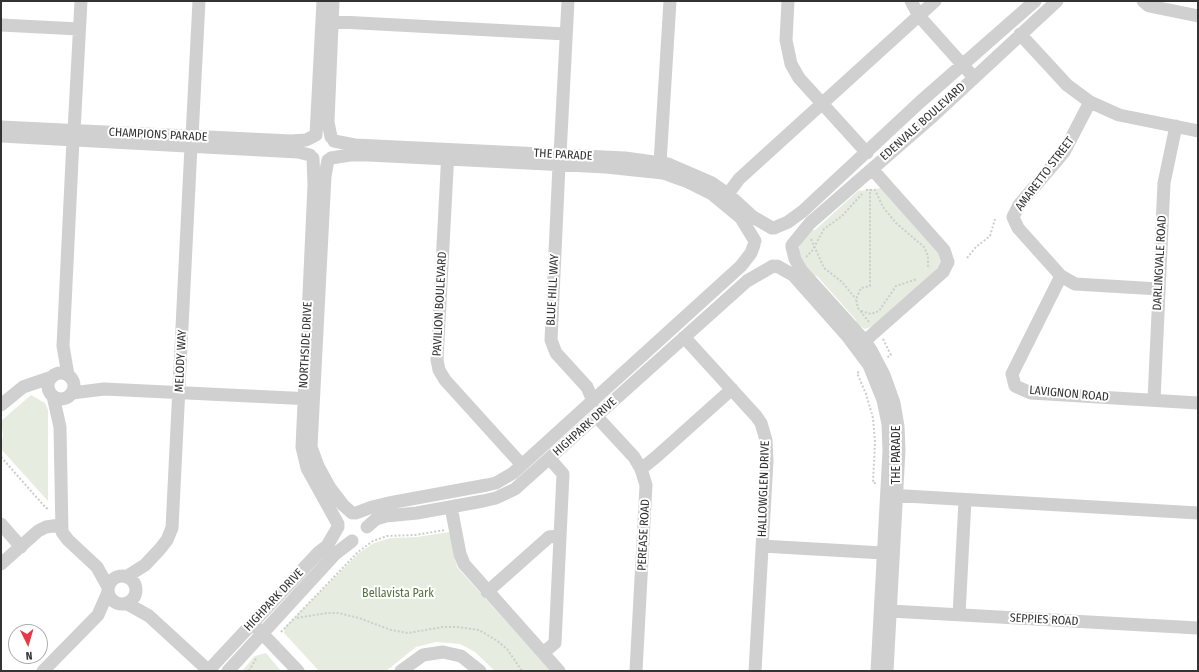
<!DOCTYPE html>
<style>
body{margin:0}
#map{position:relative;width:1199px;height:672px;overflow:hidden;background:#fff;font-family:"Fira Sans Condensed",sans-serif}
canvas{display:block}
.frame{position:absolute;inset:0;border:2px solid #333;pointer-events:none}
.north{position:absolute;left:8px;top:624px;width:40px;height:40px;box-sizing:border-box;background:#fff;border:1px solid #adadad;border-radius:50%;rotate:175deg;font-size:11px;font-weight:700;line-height:16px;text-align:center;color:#333}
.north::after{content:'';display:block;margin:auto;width:14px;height:18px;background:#e63946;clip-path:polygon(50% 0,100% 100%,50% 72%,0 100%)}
</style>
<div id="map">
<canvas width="1199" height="672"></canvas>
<div class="frame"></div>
<div class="north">N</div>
</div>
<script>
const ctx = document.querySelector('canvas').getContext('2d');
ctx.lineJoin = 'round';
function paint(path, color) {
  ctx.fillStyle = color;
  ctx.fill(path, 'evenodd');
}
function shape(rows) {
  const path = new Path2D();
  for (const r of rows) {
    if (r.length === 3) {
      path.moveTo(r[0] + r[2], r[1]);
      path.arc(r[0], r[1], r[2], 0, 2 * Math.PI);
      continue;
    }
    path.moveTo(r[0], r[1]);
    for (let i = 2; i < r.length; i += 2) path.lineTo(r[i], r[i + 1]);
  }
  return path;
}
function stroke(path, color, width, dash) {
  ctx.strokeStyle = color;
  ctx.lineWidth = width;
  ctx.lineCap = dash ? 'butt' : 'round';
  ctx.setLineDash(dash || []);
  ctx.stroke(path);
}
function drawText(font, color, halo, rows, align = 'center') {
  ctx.font = font + ' "Fira Sans Condensed",sans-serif';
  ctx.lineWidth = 4;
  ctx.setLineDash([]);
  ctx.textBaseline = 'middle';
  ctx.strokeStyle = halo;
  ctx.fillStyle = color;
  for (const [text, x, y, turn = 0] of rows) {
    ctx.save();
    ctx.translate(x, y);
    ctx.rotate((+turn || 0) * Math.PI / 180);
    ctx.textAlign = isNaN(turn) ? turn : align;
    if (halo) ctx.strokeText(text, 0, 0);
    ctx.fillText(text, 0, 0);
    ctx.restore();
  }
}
paint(shape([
 [881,188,937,249,942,260,937,269,876,325,865,329,857,324,856,320,817,276,812,275,804,265,799,251,800,244,810,230,815,230,858,191],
 [31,395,45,403,48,410,48,501,1,449,3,435,1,421],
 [450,532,457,567,551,671,495,671,475,652,460,644,436,642,416,647,386,671,319,671,284,633,285,627,359,553,374,543,391,538,417,537],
 [266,653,281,671,242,671,255,656]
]), '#e6ecdf');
stroke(shape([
 [866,190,875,190,883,207,896,223,924,247,928,256,928,267,930,268],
 [811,239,824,268,842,282,856,299],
 [806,257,812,251,824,229,842,216,862,194],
 [967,258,976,247,990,236,995,219],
 [861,311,871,314,879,311,896,286,917,279],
 [869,322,858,308,856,299,861,288,870,286,870,189],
 [883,339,891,355,886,358],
 [859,372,857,373,866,394,873,418,875,442,873,483,877,483],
 [1,457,46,508,50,509],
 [297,618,327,613,338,613,359,618,391,630,408,633,443,627,457,627,479,630,496,640,507,649,522,671],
 [281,632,358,552,373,541,387,536,415,535,445,530],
 [249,671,257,657]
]), '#cdcdcd', 2, [2, 2]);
stroke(shape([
 [788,1,786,40,791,64,799,78,867,153],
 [911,1,919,16,969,72],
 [1143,1,1149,6,1198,16],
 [322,21,566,34],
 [1,25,79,29],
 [1020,34,1067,85,1090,102,1119,115,1198,131],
 [1090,102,1064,152,1019,205,1013,217,1018,228,1061,276,1075,284,1159,289],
 [1,127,291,141,306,140,314,136],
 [74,131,81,1],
 [316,135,323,1],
 [1,136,298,152,310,155],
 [192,137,199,1],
 [331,137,328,122,333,1],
 [334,141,355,145,625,158,668,164,712,183,728,194,753,217,772,228],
 [448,151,437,360,439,370,445,380,522,465],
 [560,155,568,1],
 [313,158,314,185,302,447,307,468,338,524],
 [331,158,350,155,369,155,606,167,663,173,688,182,712,194,741,218,755,241],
 [328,160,325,176,311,447,318,466,330,488,343,505,352,513],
 [660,163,670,1],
 [559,165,551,340,556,353,587,387,593,401],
 [728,194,739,179,935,1],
 [774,228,788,222,803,211,920,102,1035,1],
 [792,245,810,223,933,116,1057,1],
 [792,247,795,259,801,270,865,341,871,350,884,375,894,403,898,426,899,450,887,671],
 [777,266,793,275,848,337,869,365,883,400,888,424,889,451,877,671],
 [1061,276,1012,374,1015,386,1031,393,1198,403],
 [684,337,756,416,761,423,766,440,767,461,755,671],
 [858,347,943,272,948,262,944,250,872,169],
 [61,386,13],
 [68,375,63,346,73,140],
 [72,393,104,389,312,399],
 [53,396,60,427,62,532,68,540,97,567,108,587],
 [1154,400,1164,183,1176,126],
 [1,405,23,387,52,377],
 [597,417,634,457,641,469,646,485,636,671],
 [641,469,656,457,732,389],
 [888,495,1198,513],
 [451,507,460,554,464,564,559,671],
 [356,513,372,507,389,503,487,485,496,483,513,473,741,266,751,253,754,245],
 [1,524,21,547],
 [367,527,376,519,386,516,417,513,483,501,496,498,515,489,747,281,773,266],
 [762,546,883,553],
 [1,564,38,531,46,527,60,525],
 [122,590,14],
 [126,577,145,565,160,549,167,540,172,528,191,146],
 [487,592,549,537,559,536],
 [126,603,149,616,209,671],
 [890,611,1198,628],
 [959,615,965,500],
 [256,627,298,671],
 [543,653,555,643,563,474,550,459],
 [43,671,98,615,108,592],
 [208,671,318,553,327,546,338,527],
 [228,671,335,554,352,541],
 [401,671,423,655,443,652,461,656,480,671]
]), '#d0d0d0', 13);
drawText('12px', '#333', '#fff', [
 ["EDENVALE BOULEVARD",923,122,-42],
 ["CHAMPIONS PARADE",158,135,3],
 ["THE PARADE",563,155,3],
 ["AMARETTO STREET",1045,174,-53],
 ["DARLINGVALE ROAD",1160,263,-87],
 ["BLUE HILL WAY",553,290,-87],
 ["PAVILION BOULEVARD",440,304,-87],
 ["NORTHSIDE DRIVE",306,345,-87],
 ["MELODY WAY",181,361,-87],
 ["LAVIGNON ROAD",1069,394,5],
 ["HIGHPARK DRIVE",585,427,-42],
 ["THE PARADE",897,455,-90],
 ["HALLOWGLEN DRIVE",764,489,-88],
 ["PEREASE ROAD",644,535,-87],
 ["HIGHPARK DRIVE",274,600,-47],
 ["SEPPIES ROAD",1044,620,3]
]);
drawText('12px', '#56703f', '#fff', [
 ["Bellavista Park",398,594]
]);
</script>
